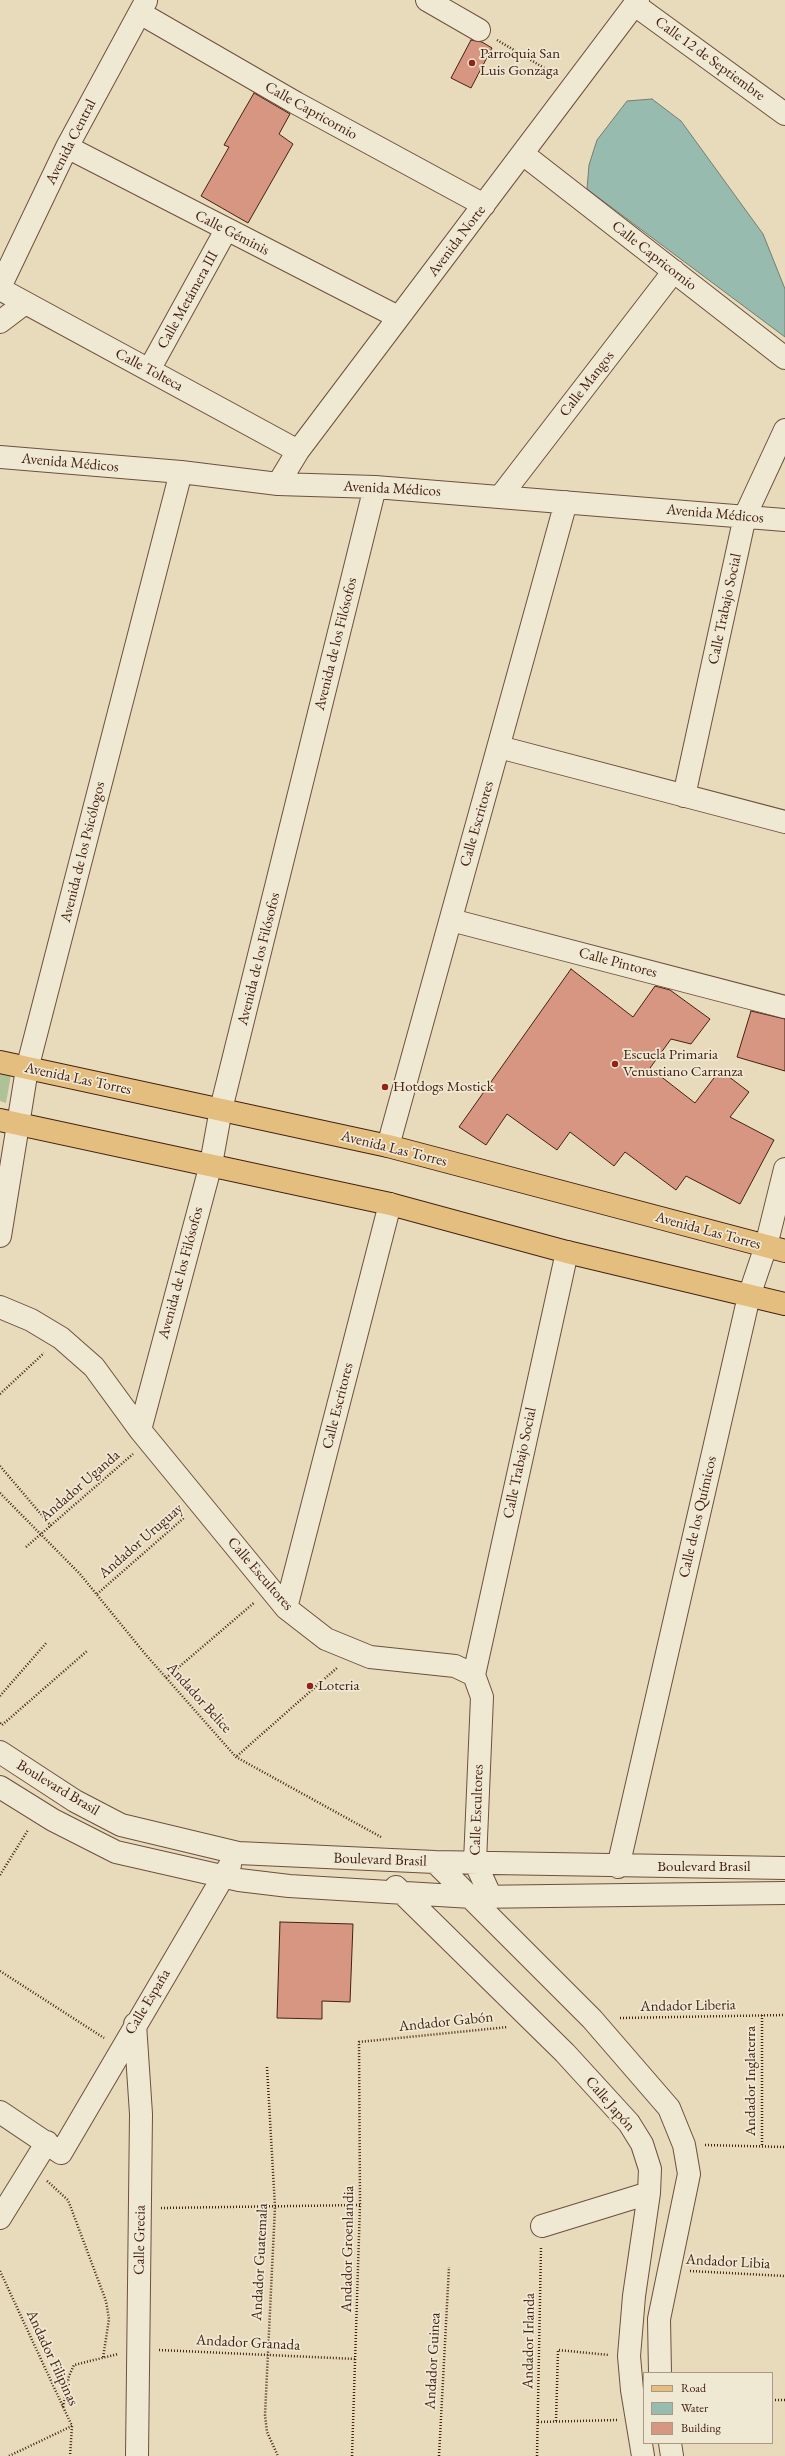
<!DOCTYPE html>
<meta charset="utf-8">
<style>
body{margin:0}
#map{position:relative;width:785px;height:2456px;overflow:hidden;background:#e7dbbc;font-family:"EB Garamond",serif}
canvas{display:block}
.legend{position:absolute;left:643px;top:2372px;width:130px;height:72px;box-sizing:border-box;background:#efe8d3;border:1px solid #ab9886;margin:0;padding:5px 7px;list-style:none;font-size:12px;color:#452113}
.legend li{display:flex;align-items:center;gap:8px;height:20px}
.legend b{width:20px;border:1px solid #ab9886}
</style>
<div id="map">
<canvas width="785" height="2456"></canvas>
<ul class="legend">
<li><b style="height:5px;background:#e4be7e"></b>Road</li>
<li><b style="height:11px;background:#97bbae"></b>Water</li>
<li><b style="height:11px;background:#d79682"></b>Building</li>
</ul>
</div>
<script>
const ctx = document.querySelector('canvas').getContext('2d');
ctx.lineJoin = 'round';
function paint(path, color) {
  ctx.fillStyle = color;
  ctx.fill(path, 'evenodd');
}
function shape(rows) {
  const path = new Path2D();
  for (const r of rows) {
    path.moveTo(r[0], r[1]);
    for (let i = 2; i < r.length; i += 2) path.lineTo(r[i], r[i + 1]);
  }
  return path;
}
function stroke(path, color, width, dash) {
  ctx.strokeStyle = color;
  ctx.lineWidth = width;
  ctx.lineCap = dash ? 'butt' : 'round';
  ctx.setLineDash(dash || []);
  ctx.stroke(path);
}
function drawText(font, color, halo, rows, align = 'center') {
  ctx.font = font + ' "EB Garamond",serif';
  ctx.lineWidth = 3.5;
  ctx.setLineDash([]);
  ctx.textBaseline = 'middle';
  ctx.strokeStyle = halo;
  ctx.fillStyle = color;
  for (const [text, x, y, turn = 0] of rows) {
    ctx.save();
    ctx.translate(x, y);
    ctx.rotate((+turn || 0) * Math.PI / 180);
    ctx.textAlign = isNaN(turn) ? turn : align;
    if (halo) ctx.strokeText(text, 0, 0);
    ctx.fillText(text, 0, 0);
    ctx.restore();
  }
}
paint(shape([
 [0,1067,12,1069,6,1103,0,1101]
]), '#afc196');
const water = shape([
 [652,99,681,121,763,234,785,289,785,337,587,189,589,165,597,140,627,101,652,99]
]);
paint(water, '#97bbae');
stroke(water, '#767d70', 1);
const building = shape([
 [471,40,482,42,492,48,471,88,451,78,471,40],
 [254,93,290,114,279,134,293,144,248,223,201,196,229,147,224,145,254,93],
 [571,969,633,1017,655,986,670,990,710,1019,691,1044,671,1039,650,1068,695,1103,720,1070,749,1092,730,1117,774,1140,740,1204,686,1176,676,1190,625,1152,614,1166,570,1132,557,1150,507,1114,486,1145,459,1127,571,969],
 [751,1011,785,1019,785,1071,737,1057,751,1011],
 [280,1922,353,1924,350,2002,322,2001,322,2019,277,2018,280,1922]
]);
paint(building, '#d79682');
stroke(building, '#452113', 1);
const minor = shape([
 [427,0,479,30],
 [635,5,785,114],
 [140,13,296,103,484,205],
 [67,147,398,317],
 [523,154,785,358],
 [0,287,67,147,146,1],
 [0,289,298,451],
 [0,322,25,303],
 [149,370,226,230],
 [0,457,181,472,278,484,375,487,785,520],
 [278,484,298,451,638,0],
 [500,497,674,271],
 [499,747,785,822],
 [684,796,745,516,785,430],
 [451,920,785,1007],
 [388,1146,566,502],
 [0,1236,27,1069,181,472],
 [0,1307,31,1320,61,1338,94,1367,140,1430,286,1608,326,1639,370,1657,455,1666,474,1675,482,1697,475,1862,491,1897],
 [140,1430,211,1164,221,1109,375,487],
 [286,1608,390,1204],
 [474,1675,567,1252],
 [0,1752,75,1801,121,1825,238,1853,435,1862,785,1868],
 [0,1787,53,1820,116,1852,239,1880,289,1886,472,1897,785,1893],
 [435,1862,592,2019,669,2108,684,2145,689,2174,659,2319,660,2373],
 [618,1867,749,1296,766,1246,785,1169],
 [396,1887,565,2053,629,2123,642,2144,650,2169,649,2193,634,2296,629,2356,632,2390,643,2456],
 [135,2024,141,2114,137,2456],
 [0,2112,61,2153,230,1865],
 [0,2218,47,2142],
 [542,2226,649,2193],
 [670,2443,672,2456]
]);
const major = shape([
 [0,1062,388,1146,785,1251],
 [0,1120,390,1204,567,1252,785,1304]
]);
stroke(minor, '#6e503d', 24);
stroke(major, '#452113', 24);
stroke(shape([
 [497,40,556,75],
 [0,1394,44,1353],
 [0,1466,51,1526],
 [0,1493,80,1574,146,1655,236,1757,381,1837],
 [26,1547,133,1454],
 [97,1594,185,1517],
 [166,1678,255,1602],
 [0,1696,47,1642],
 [0,1723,2,1725,87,1651],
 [237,1756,338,1667],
 [0,1875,28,1830],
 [0,1971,104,2038],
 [762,2015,762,2146],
 [620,2018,785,2015],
 [267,2067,275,2207,265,2415,267,2432,278,2456],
 [705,2145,785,2147],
 [47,2181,68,2200,106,2301,109,2319,103,2358],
 [161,2208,360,2205],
 [0,2271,72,2426,70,2456],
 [690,2271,785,2276],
 [159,2350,356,2359],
 [772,2400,785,2400],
 [63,2407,69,2376,74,2365,118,2354],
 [556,2421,558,2350,609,2355],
 [538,2422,617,2420],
 [9,2456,72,2426],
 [352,2456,360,2205,359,2042,508,2027],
 [439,2456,449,2267],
 [537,2456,541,2247]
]), '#452113', 2.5, [1, 2]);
stroke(minor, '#efe8d3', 22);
stroke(major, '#e4be7e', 22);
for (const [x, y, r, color] of [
 [472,63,4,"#8f2418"],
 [615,1064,4,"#8f2418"],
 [385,1087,4,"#8f2418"],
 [310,1686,4,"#8f2418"]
]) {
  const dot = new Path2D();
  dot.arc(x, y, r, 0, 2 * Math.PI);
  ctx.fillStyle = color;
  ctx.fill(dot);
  stroke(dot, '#efe8d3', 1.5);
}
drawText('15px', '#452113', '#efe8d3', [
 ["Parroquia San",480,54],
 ["Luis Gonzaga",480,71],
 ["Escuela Primaria",623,1055],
 ["Venustiano Carranza",623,1072],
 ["Hotdogs Mostick",393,1087],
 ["Loteria",318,1686]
], 'left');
drawText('15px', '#452113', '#efe8d3', [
 ["Calle 12 de Septiembre",710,59,36],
 ["Calle Capricornio",311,111,29],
 ["Avenida Central",71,142,-63],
 ["Calle Géminis",232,233,27],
 ["Avenida Norte",457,241,-53],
 ["Calle Capricornio",654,256,38],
 ["Calle Metámera III",188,300,-61],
 ["Calle Tolteca",149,370,28],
 ["Calle Mangos",587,384,-52],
 ["Avenida Médicos",70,463,5],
 ["Avenida Médicos",392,489,3],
 ["Avenida Médicos",715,514,5],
 ["Calle Trabajo Social",725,609,-78],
 ["Avenida de los Filósofos",336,644,-76],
 ["Calle Escritores",477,824,-74],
 ["Avenida de los Psicólogos",83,852,-76],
 ["Avenida de los Filósofos",259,959,-76],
 ["Calle Pintores",618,963,15],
 ["Avenida Las Torres",78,1079,12],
 ["Avenida Las Torres",394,1149,14],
 ["Avenida Las Torres",708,1231,15],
 ["Avenida de los Filósofos",181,1273,-75],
 ["Calle Escritores",338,1406,-76],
 ["Calle Trabajo Social",520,1463,-78],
 ["Andador Uganda",80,1486,-41],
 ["Calle de los Químicos",698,1517,-77],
 ["Andador Uruguay",141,1541,-41],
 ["Calle Escultores",260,1574,49],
 ["Andador Belice",199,1698,48],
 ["Boulevard Brasil",58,1788,31],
 ["Calle Escultores",477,1810,-88],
 ["Boulevard Brasil",380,1860,2],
 ["Boulevard Brasil",704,1867],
 ["Calle España",148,2002,-59],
 ["Andador Liberia",688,2006,-1],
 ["Andador Gabón",446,2022,-6],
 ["Andador Inglaterra",751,2081,-90],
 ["Calle Japón",610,2104,49],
 ["Calle Grecia",140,2240,-89],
 ["Andador Groenlandia",348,2249,-89],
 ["Andador Guatemala",260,2262,-87],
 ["Andador Libia",728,2262,3],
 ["Andador Irlanda",529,2341,-89],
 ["Andador Granada",248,2343,3],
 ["Andador Filipinas",52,2358,65],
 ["Andador Guinea",433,2361,-87]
]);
</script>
